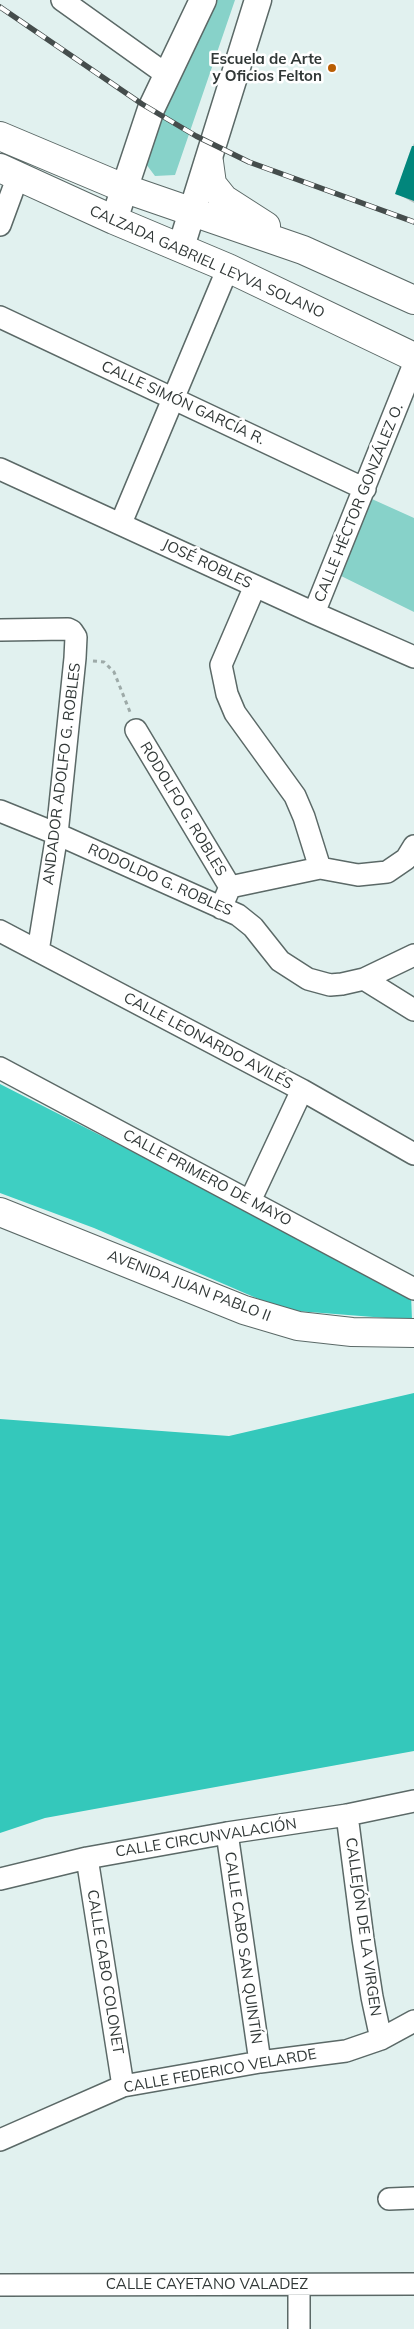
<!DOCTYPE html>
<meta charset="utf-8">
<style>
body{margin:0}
canvas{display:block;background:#e1f1ef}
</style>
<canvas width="414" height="2329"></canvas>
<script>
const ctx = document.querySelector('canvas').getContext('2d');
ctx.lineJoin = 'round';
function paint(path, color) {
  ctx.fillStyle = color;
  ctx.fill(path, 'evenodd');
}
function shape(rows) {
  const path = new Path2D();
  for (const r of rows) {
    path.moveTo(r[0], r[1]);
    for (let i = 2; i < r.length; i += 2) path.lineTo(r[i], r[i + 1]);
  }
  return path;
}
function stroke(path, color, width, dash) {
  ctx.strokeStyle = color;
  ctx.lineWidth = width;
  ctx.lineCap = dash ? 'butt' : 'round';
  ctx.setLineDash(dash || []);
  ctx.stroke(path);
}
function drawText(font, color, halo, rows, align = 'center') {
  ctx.font = font + ' Mulish,sans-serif';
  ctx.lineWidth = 5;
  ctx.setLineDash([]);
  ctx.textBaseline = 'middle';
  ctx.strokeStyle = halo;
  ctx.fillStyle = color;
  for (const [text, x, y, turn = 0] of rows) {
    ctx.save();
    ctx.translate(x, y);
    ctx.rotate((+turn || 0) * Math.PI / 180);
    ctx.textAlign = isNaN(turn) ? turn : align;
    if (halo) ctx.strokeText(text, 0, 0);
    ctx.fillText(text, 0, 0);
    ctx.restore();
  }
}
paint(shape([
 [210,0,235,0,175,175,155,176,146,164,147,146],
 [363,495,414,518,414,612,331,571]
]), '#87d2c9');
paint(shape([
 [0,1084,411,1294,412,1320,284,1310,94,1228,0,1193]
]), '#3ecfc2');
paint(shape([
 [414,1393,414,1751,45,1818,0,1833,0,1419,229,1436]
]), '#34c8bb');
paint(shape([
 [414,143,414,203,396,193]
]), '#0003');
paint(shape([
 [412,146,414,146,414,201,395,194]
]), '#02867c');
const minor = shape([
 [62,0,167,75],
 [0,225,18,176],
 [0,317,365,489],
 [0,469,314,613,414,657],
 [121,523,228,268],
 [255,586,221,665,227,694,235,713,295,796,304,817,320,868],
 [314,613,414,364],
 [0,630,68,629,72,631,76,637,75,658,57,834,38,951],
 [136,730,230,887],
 [0,811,57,834,238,915,253,927,280,961,308,979,330,985,342,984,364,979,414,955],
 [221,908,230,887,320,868,358,875,387,872,406,859,414,846],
 [0,931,302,1090,414,1154],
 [364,979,414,1010],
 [0,1068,414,1289],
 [250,1201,302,1090],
 [347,1815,363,1939,372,1997,381,2039],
 [227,1833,260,2062],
 [87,1858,123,2086],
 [0,1879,87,1858,227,1833,347,1815,414,1801],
 [0,2140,123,2086,260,2062,346,2051,381,2039,414,2021],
 [389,2199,414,2198],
 [0,2285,414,2284],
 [299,2285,299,2329]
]);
const tertiary = shape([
 [114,220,151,109,203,0],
 [181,247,258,0]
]);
const secondary = shape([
 [0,1212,244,1310,298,1326,352,1332,414,1333]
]);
const primary = shape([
 [0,136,126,189,303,250,414,300],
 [209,162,212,184,224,199,266,226],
 [0,168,114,220,228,268,414,357]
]);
stroke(minor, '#5b6967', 24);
stroke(tertiary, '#5b6967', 29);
stroke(secondary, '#5b6967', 30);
stroke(primary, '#5b6967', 30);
stroke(shape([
 [93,661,104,662,114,672,130,712]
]), '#9daaa8', 3, [4, 4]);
stroke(minor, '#fff', 21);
stroke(tertiary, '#fff', 26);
stroke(secondary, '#fff', 28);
stroke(primary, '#fff', 28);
const rail = shape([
 [0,7,142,104,196,136,249,162,414,222]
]);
stroke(rail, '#454d4c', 5.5);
stroke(rail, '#fff', 4, [11]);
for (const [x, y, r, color] of [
 [332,68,5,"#b95e03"]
]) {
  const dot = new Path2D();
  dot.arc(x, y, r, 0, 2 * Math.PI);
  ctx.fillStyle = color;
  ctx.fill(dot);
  stroke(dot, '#fff', 2);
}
drawText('bold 15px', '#313837', '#fff', [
 ["Escuela de Arte",322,59],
 ["y Oficios Felton",322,76]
], 'right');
drawText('15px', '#313837', '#fff', [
 ["CALZADA GABRIEL LEYVA SOLANO",207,262,24],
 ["CALLE SIMÓN GARCÍA R.",183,403,25],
 ["CALLE HÉCTOR GONZÁLEZ O.",359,503,-68],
 ["JOSÉ ROBLES",207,564,25],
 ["ANDADOR ADOLFO G. ROBLES",62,774,-83],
 ["RODOLFO G. ROBLES",183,809,59],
 ["RODOLDO G. ROBLES",160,880,24],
 ["CALLE LEONARDO AVILÉS",208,1041,28],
 ["CALLE PRIMERO DE MAYO",207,1178,28],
 ["AVENIDA JUAN PABLO II",189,1286,21],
 ["CALLE CIRCUNVALACIÓN",206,1838,-9],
 ["CALLEJÓN DE LA VIRGEN",363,1927,82],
 ["CALLE CABO SAN QUINTÍN",243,1948,82],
 ["CALLE CABO COLONET",105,1972,81],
 ["CALLE FEDERICO VELARDE",220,2071,-10],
 ["CALLE CAYETANO VALADEZ",207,2284]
]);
</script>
